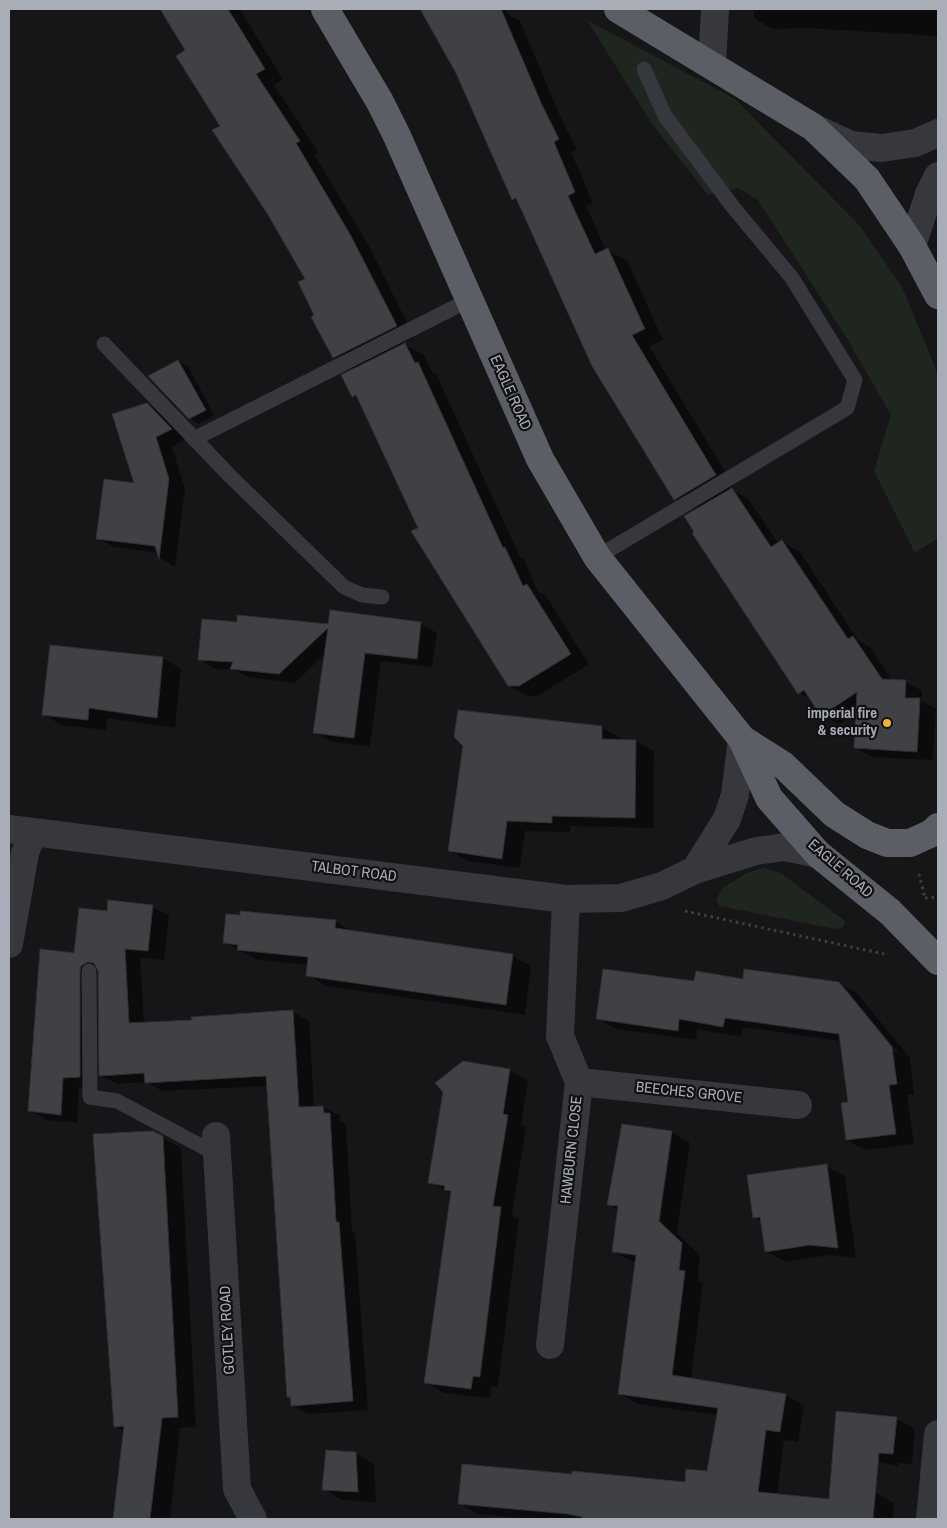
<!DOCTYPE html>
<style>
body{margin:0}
#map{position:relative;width:947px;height:1528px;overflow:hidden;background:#161618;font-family:"Archivo Narrow",sans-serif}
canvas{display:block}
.frame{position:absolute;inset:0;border:10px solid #a8adb8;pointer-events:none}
</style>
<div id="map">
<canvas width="947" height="1528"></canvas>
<div class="frame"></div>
</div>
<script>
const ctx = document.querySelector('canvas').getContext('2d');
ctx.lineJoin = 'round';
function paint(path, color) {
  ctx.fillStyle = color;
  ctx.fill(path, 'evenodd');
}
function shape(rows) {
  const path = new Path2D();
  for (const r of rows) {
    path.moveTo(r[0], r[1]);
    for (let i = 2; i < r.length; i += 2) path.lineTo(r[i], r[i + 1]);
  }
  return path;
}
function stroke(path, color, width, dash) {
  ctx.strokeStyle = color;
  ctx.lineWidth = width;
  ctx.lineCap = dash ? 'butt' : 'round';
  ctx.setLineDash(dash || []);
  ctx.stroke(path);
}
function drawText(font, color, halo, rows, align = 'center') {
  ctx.font = font + ' "Archivo Narrow",sans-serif';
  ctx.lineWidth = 4.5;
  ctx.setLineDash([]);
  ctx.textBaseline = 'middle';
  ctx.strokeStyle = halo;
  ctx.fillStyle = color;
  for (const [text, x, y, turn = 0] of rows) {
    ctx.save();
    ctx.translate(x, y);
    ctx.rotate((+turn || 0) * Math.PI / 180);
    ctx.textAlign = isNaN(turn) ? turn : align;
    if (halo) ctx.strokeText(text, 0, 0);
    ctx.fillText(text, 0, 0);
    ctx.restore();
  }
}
paint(shape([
 [587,20,735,99,859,225,902,287,937,372,938,380,938,538,915,553,874,471,891,415,848,340,758,200,738,188,708,195,652,124],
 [764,868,779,872,845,921,843,927,835,929,719,906,716,899,724,887,747,873]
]), '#1e261f');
paint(shape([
 [161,9,240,9,283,80,274,85,318,152,314,154,370,248,414,337,402,343,424,355,432,372,436,374,520,557,524,559,538,592,546,596,589,664,538,696,527,696,508,685,420,528,359,400,353,396,355,370,334,357,316,316,307,279,221,126,187,50],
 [417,9,506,9,510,16,520,21,560,116,577,150,571,152,593,203,586,206,606,250,627,260,663,340,649,346,734,486,730,488,748,499,779,544,782,542,799,551,858,640,870,647,892,681,906,682,922,691,922,701,936,709,933,760,872,757,855,747,857,712,839,724,822,715,812,700,799,693,696,532,696,511,675,499,519,202,513,199,457,72,423,13],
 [754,9,938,9,938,36,806,28,772,29,754,18],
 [178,361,188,366,214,415,199,424,190,418],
 [147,404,164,414,187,438,172,447,185,489,175,567,160,558,158,553,114,547,97,538,136,485],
 [331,611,421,624,437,633,432,667,381,661,370,747,330,741,315,732,325,654,295,683,248,677,235,670,215,669,200,659,238,623,329,625],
 [163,658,181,669,175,728,107,718,106,730,61,725,43,714],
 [602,727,620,738,620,741,636,741,654,751,653,828,570,826,570,832,525,831,520,868,468,861,450,851,464,746],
 [153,907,169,916,164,960,140,957,144,1024,293,1012,309,1021,314,1107,323,1107,340,1116,340,1120,346,1124,352,1231,355,1233,368,1410,308,1414,292,1405,291,1398,288,1396,268,1086,162,1091,147,1082,117,1084,100,1075,99,970,96,981,97,1086,79,1087,77,1123,46,1120,29,1110,75,954,108,913],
 [241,917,335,921,353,932,512,956,531,966,525,1015,326,986,308,975,308,965,257,960,225,942],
 [744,981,838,983,857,993,910,1058,914,1094,907,1095,914,1144,865,1150,847,1140,850,1103,841,1041,743,1027,741,1037,697,1029,696,1040,616,1029,598,1018,696,983],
 [844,990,847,990,897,1051,895,1053],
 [510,1070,528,1081,521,1124,526,1127,512,1215,519,1219,498,1387,491,1386,490,1398,444,1393,425,1382,452,1194,430,1182],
 [152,1132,181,1148,196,1427,180,1428,170,1519,114,1519,124,1431,115,1426],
 [672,1132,690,1143,677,1233,700,1255,698,1280,703,1283,691,1379,786,1395,804,1406,798,1442,784,1440,777,1495,830,1500,875,1492,894,1503,892,1519,535,1519,478,1514,459,1503,686,1483,708,1472,718,1415,638,1404,619,1393,636,1263,613,1252,618,1210,609,1204],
 [826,1166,845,1176,856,1258,829,1255,785,1262,766,1251,762,1222,754,1217],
 [896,1418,915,1429,912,1464,898,1463,898,1466,853,1457],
 [355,1453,374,1464,376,1502,342,1500,324,1489]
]), '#0007');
const building = shape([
 [160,9,228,9,265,69,256,74,300,141,296,143,351,236,397,326,333,358,311,317,314,315,298,282,305,279,267,213,212,130,220,126,176,56,185,50,160,9],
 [420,9,501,9,542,105,559,139,554,142,575,192,568,196,595,254,608,248,645,329,632,335,716,475,674,500,592,366,516,198,512,200,456,73,420,9],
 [405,343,415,363,418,362,503,548,505,547,523,586,527,584,571,654,519,686,508,686,411,531,418,528,356,395,352,397,341,375,405,343],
 [178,360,206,410,189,419,148,376,178,360],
 [147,403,172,429,156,437,169,479,159,559,155,546,96,539,104,479,134,483,112,414,147,403],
 [732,488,771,547,782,540,848,639,853,636,882,679,906,680,905,698,920,698,917,752,854,748,857,692,821,716,804,690,798,694,692,533,694,532,684,516,732,488],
 [330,610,421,622,417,659,365,653,354,738,313,733,328,628,279,674,230,669,233,662,198,660,202,619,237,622,237,615,328,624,330,610],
 [50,645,163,657,157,718,89,708,88,720,42,715,50,645],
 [458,710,602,726,602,739,636,740,635,818,552,816,552,823,507,821,502,859,448,851,463,746,454,737,458,710],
 [108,900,153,905,148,951,125,949,129,1023,192,1020,191,1017,293,1010,299,1107,323,1106,324,1113,330,1113,336,1222,339,1222,353,1401,291,1406,290,1397,287,1397,266,1076,145,1083,144,1073,99,1076,98,971,94,963,88,962,81,966,80,971,80,1077,63,1078,61,1115,28,1111,40,949,74,953,79,908,107,911,108,900],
 [240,911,336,920,335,928,513,954,506,1005,306,976,308,957,237,950,238,945,223,943,226,914,240,915,240,911],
 [603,969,694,981,696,971,743,979,744,969,839,982,892,1047,897,1084,889,1085,896,1134,846,1140,841,1103,848,1102,839,1034,725,1018,723,1027,679,1019,678,1031,596,1019,603,969],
 [463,1061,510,1069,503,1114,508,1115,493,1206,501,1207,480,1377,473,1376,471,1389,424,1383,451,1191,444,1190,445,1186,428,1183,443,1092,435,1083,463,1061],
 [622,1124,672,1131,659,1221,682,1243,679,1270,685,1271,672,1375,786,1394,780,1432,766,1430,758,1492,829,1499,836,1411,897,1417,893,1454,879,1453,873,1519,582,1519,582,1517,568,1514,458,1504,462,1464,572,1474,572,1471,685,1482,686,1469,707,1471,718,1408,618,1394,636,1255,612,1252,618,1206,607,1205,622,1124],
 [153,1131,163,1136,178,1417,162,1418,150,1519,113,1519,124,1426,114,1427,93,1134,153,1131],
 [827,1164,838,1248,810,1245,765,1252,760,1217,753,1218,747,1175,827,1164],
 [326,1450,356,1452,358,1492,322,1490,326,1450]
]);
paint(building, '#404145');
stroke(building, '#303034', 1);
stroke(shape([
 [919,874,925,898],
 [925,898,938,897],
 [685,911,884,954]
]), '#3d3f44', 3, [2.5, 4]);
stroke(shape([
 [104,344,230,476,344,587,362,595,382,597],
 [194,439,469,300],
 [597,557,847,408,855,380,792,278,733,207,665,116,644,69],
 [89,971,90,1097,117,1101,218,1155]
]), '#37383d', 15);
stroke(shape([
 [712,65,715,9],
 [9,829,566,899,621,898,662,886,695,870,756,851,785,847,818,854],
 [695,870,727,819,735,795,742,739],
 [9,944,25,853,33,832],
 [579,1082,798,1105],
 [216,1136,237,1489,253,1519],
 [550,1345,579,1082,560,1036,566,899],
 [930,1519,938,1434]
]), '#37383d', 28);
stroke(shape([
 [816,129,851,145,882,148,915,143,938,133],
 [912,246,929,194,938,176]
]), '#37383d', 28);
stroke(shape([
 [325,9,380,102,397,136,540,459,597,557,742,739,769,798,818,854,890,912,938,961],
 [618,9,813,127,867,179,912,246,938,295],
 [742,739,783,765,834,814,867,835,887,843,910,843,932,833,938,827]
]), '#5b5e65', 28);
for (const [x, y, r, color] of [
 [887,723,5,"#f2b134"]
]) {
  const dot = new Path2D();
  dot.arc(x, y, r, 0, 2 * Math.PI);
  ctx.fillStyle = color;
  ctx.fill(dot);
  stroke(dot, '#111113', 2);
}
drawText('15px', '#a8adb8', '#111113', [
 ["EAGLE ROAD",510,393,66],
 ["EAGLE ROAD",840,869,41],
 ["TALBOT ROAD",354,872,7],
 ["BEECHES GROVE",689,1093,6],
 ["HAWBURN CLOSE",572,1150,-84],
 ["GOTLEY ROAD",228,1330,-93]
]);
drawText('bold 15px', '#a8adb8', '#111113', [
 ["imperial fire",877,714],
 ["& security",877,731]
], 'right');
</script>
